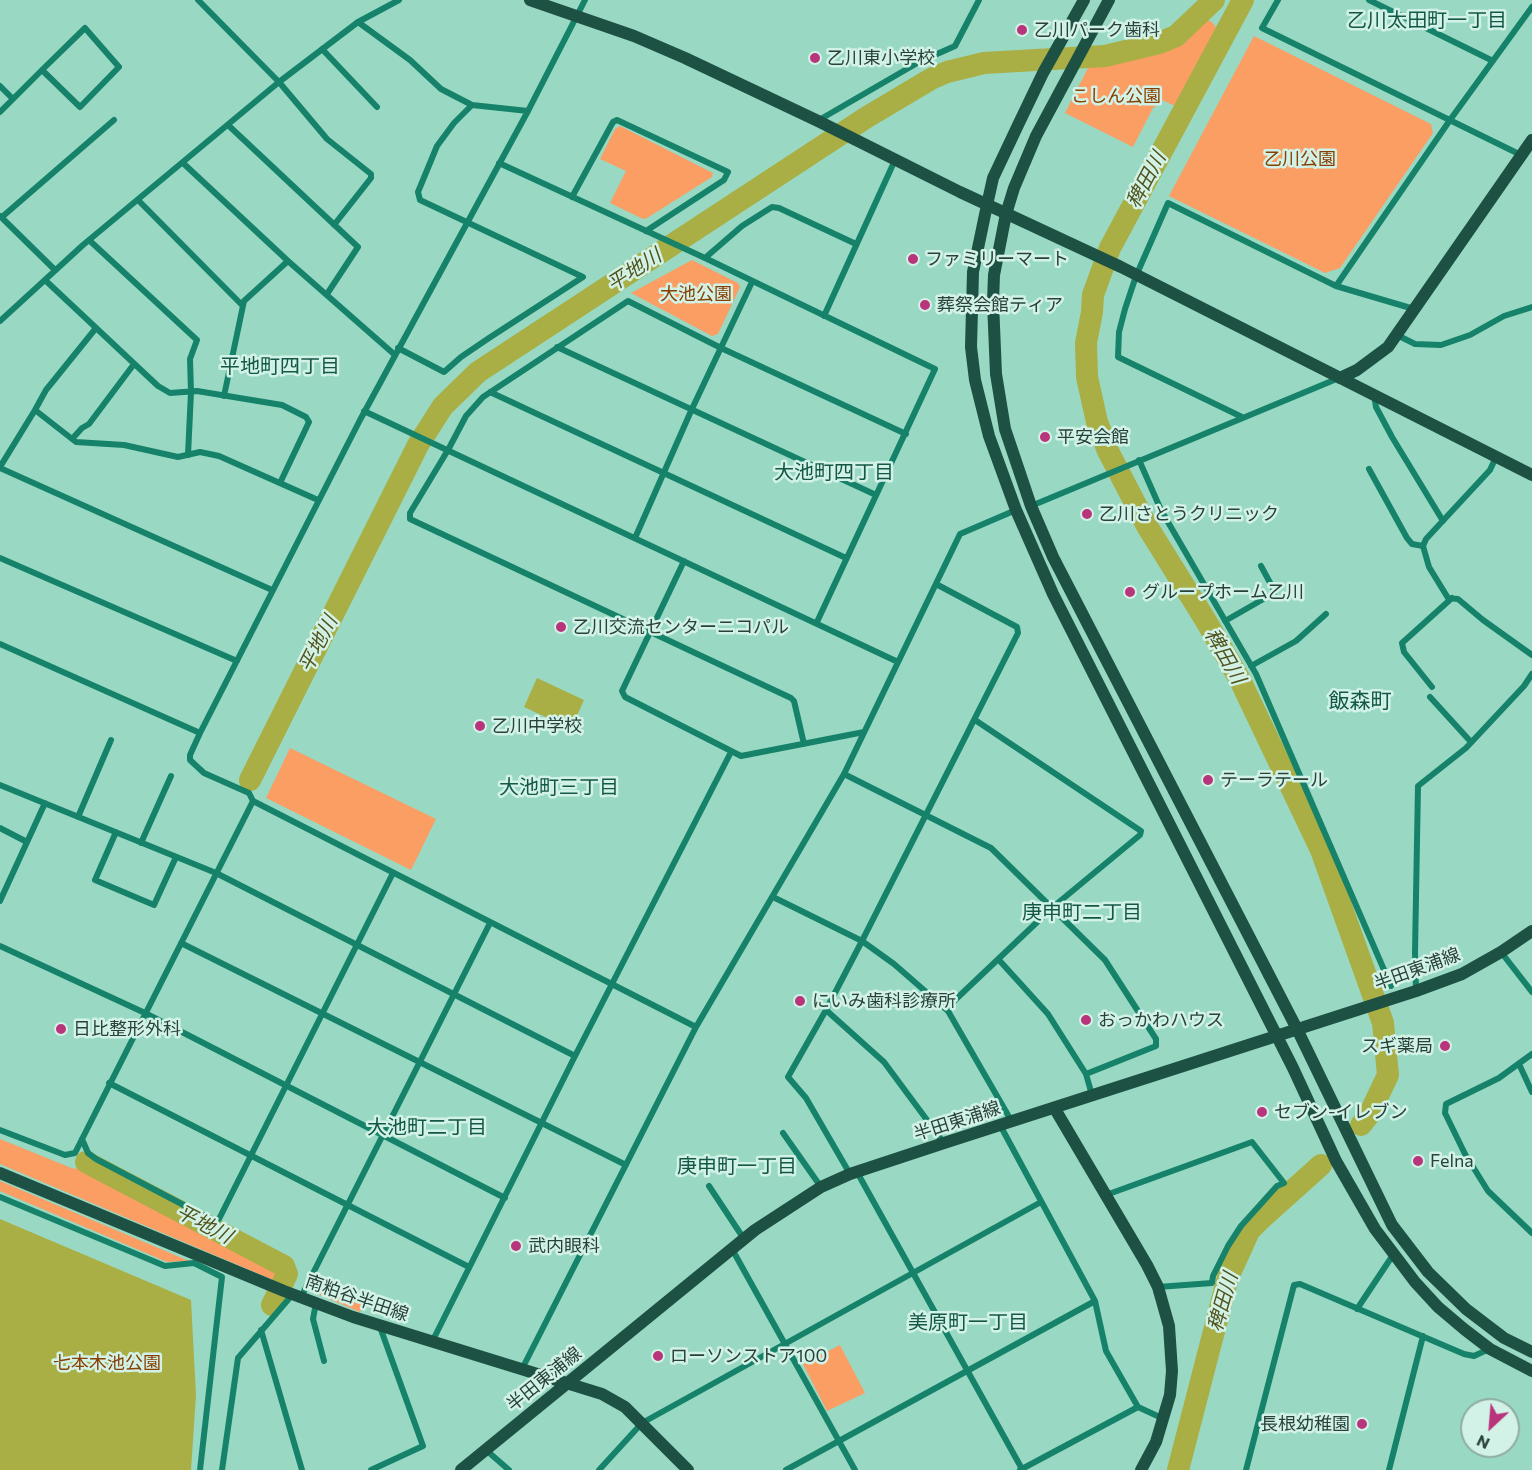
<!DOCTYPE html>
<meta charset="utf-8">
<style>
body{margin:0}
#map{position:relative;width:1532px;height:1470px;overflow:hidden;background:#99d9c4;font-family:Commissioner,sans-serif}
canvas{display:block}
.north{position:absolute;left:1460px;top:1398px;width:60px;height:60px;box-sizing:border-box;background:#d3f2e7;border:2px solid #8faca2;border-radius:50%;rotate:206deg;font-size:16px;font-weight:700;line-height:24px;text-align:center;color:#28423a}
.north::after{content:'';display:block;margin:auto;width:21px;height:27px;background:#b9357b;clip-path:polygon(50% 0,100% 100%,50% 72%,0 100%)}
</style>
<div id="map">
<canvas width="1532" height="1470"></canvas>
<div class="north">N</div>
</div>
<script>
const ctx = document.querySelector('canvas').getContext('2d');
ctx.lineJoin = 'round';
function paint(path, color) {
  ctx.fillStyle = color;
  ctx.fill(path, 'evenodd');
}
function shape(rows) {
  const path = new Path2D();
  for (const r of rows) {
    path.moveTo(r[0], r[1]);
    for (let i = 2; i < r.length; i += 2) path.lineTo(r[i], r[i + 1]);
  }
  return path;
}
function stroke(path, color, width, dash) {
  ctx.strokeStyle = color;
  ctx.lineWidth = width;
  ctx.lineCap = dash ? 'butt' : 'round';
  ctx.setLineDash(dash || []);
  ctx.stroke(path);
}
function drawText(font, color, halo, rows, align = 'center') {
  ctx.font = font + ' Commissioner,"Noto Sans JP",sans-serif';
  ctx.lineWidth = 5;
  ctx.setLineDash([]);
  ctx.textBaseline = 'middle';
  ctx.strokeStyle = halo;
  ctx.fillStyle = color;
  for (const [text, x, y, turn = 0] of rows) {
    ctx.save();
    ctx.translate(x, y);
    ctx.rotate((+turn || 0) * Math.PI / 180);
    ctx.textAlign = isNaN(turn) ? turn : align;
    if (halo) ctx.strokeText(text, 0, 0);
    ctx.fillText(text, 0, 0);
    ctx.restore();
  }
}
paint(shape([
 [1204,18,1212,22,1218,30,1177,107,1162,100,1153,108,1133,147,1065,113,1091,62,1137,53,1180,40],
 [1254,36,1431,124,1433,133,1340,268,1325,273,1169,196],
 [620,126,713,173,712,177,647,218,643,219,610,203,626,171,600,159,615,129],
 [692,260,738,283,740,287,718,334,712,336,631,293],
 [290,748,436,819,411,870,266,798],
 [0,1139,74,1169,85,1165,279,1268,280,1274,278,1282,0,1164],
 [0,1181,189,1261,167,1262,0,1191],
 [319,1277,366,1300,360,1312,315,1293,314,1287],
 [840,1345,865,1393,827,1411,803,1364]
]), '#fa9e63');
paint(shape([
 [537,678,584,700,571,729,524,707],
 [0,1219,191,1300,196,1395,191,1470,0,1470]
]), '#a9af44');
stroke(shape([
 [1243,0,1110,248,1093,295,1092,312,1086,343,1087,377,1097,422,1108,451,1147,526,1206,621,1240,680,1321,850,1383,1023,1388,1075,1369,1115,1361,1125],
 [250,780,418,445,443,406,478,372,867,117,931,79,947,72,984,63,1105,56,1159,43,1176,36,1214,0],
 [86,1162,284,1266,287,1274,272,1305],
 [1178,1470,1228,1277,1241,1249,1249,1231,1262,1218,1321,1165]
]), '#a9af44', 22);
stroke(shape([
 [198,0,279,82,327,139,371,174,371,178,334,225],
 [585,0,528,111,360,420,200,733,190,755,190,760,204,773,249,793,253,801,696,1027],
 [1278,0,1262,28,1521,155],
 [1369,0,1493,61],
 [358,22,410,60,441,89,472,105,528,111],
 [322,49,377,107],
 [0,86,13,99,0,112],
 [13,99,42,70,85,28,119,67,80,107,42,70],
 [819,120,919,62,955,46,979,0],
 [228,125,358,247,327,294],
 [183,163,288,261,395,355],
 [499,163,705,258,935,369,817,622],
 [572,197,613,122,617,120,728,172,724,180,646,231],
 [138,200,242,305],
 [0,216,55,270],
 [2,217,114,120],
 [89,240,197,340,190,359,191,392,188,455],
 [705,258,742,226,772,207,779,208,856,244],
 [45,280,158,386,170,393,197,391,282,405,306,417,309,422,280,483],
 [1336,286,1450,120,1532,7],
 [824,316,895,160],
 [0,321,83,245,279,82,358,22,399,0],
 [1397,335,1415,344,1441,345,1470,335,1504,316,1532,307],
 [557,347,876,495],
 [398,348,444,372,461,357,489,338,583,277,420,200,418,192,437,146,454,123,472,105],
 [490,392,846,558],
 [1374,395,1376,407,1392,437,1443,521],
 [224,396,244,301,288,261],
 [35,410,46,390,96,328],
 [364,411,898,662],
 [1242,417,1118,357,1119,332,1125,309,1136,276,1168,203,1336,286,1414,309],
 [72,439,82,428,89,424,134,364],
 [1496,457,1490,470,1426,539,1423,546,1429,567,1448,598,1458,599,1483,620,1532,655],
 [1139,460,1161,510,1256,674,1391,986],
 [0,467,35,410,76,442,124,445,178,457,200,452,219,456,318,500],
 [0,468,272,590],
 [1369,469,1407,538,1412,544,1423,546],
 [1031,506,1339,378],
 [635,538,691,411,752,282],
 [0,558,237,661],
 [684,561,622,691,625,697,741,756,864,732],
 [1225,621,1274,593,1274,590,1261,566],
 [0,644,200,733],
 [1251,666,1296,641,1326,614],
 [1432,687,1404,652,1402,643,1452,598],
 [1430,697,1471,742],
 [804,744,794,701,791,698,410,519,410,513,448,450,466,416,483,397,628,301,721,348,906,434],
 [844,774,991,848,1105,960,1156,1039,1156,1046,1086,1074],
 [0,785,216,873,575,1056],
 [78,817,111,740],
 [0,828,27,842],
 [116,832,95,880,154,905,176,857],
 [141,843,171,776],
 [773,897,862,941,894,964,948,1011,1012,1122],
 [0,901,45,803],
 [181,943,626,1165],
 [0,946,145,1013,505,1198],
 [1501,952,1532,992],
 [999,960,1048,1014,1086,1074,1092,1095],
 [1416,991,1415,952,1418,786,1466,748,1524,686,1532,674],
 [826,1010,884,1062,944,1143],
 [948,1011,954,1001,1053,907,1140,835,1141,831,975,720],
 [1532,1054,1499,1078,1446,1104,1445,1113,1465,1154,1488,1191,1532,1233],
 [1519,1064,1532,1092],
 [109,1083,469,1267],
 [1000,1125,1095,1301,1106,1351,1138,1407,1164,1419],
 [0,1130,65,1155,75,1153,253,801],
 [783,1133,821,1187],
 [82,1139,88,1153,96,1159,195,1211,213,1220,219,1219,393,873],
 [857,1172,1022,1469],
 [850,1174,806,1098,788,1077,826,1010,862,941,1018,633,1017,627,936,584],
 [709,1186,744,1239],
 [1106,1195,1252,1142,1284,1183,1277,1186,1241,1226,1228,1246,1213,1276,1212,1283,1158,1287],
 [0,1197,165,1266,194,1263,222,1277,200,1470],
 [732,1249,855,1470],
 [301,1297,490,923],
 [316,1303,313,1319,324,1361],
 [1357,1309,1393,1255],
 [261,1330,302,1470],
 [432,1342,575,1056,731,752],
 [522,1369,696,1027,844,774,960,534,1016,510],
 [486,1450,509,1470],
 [222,1470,238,1358,293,1294],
 [371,1470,423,1446,380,1327],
 [599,1470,642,1423,1041,1202],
 [786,1470,1095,1301],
 [1020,1470,1138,1407],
 [1246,1470,1294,1285,1300,1284,1464,1354,1474,1356,1489,1349],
 [1389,1470,1423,1336]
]), '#158269', 6);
stroke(shape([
 [530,0,634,36,685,58,818,121,960,192,1121,267,1532,475],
 [1084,0,1043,73,1019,123,993,178,987,205,973,272,971,347,975,380,989,436,1016,510,1053,594,1293,1068,1336,1161,1375,1229,1415,1282,1438,1307,1464,1329,1490,1349,1532,1371],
 [1109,0,1036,136,1014,188,1006,214,994,275,993,302,996,374,1005,429,1031,506,1053,557,1297,1029,1392,1225,1428,1272,1466,1309,1504,1338,1532,1352],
 [1340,378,1357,370,1388,347,1532,140],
 [1055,1109,1147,1265,1158,1287,1169,1326,1172,1371,1170,1395,1156,1442,1141,1470],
 [0,1173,284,1291,353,1317,602,1394,625,1407,688,1470],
 [461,1470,755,1230,821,1187,850,1174,944,1143,1416,991,1462,974,1501,952,1532,931]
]), '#1d5143', 12);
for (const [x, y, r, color] of [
 [1022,30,6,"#b9357b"],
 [815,58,6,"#b9357b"],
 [913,259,6,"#b9357b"],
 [925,305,6,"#b9357b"],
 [1045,437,6,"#b9357b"],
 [1087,514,6,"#b9357b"],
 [1130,592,6,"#b9357b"],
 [561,627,6,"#b9357b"],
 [480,726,6,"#b9357b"],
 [1208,780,6,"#b9357b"],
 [800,1001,6,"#b9357b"],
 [1086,1020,6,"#b9357b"],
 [61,1029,6,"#b9357b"],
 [1445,1046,6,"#b9357b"],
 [1262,1112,6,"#b9357b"],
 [1418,1161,6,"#b9357b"],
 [516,1246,6,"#b9357b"],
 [658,1356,6,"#b9357b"],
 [1362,1424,6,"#b9357b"]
]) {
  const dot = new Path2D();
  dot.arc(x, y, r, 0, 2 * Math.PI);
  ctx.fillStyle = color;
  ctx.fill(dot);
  stroke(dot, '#d3f2e7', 2);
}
drawText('18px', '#28423a', '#d3f2e7', [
 ["乙川パーク歯科",1034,30],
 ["乙川東小学校",827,58],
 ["ファミリーマート",925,259],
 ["葬祭会館ティア",937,305],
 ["平安会館",1057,437],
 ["乙川さとうクリニック",1099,514],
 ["グループホーム乙川",1142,592],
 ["乙川交流センターニコパル",573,627],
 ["乙川中学校",492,726],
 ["テーラテール",1220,780],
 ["にいみ歯科診療所",812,1001],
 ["おっかわハウス",1098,1020],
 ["日比整形外科",73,1029],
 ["スギ薬局",1433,1046,"right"],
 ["セブン-イレブン",1274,1112],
 ["Felna",1430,1161],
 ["武内眼科",528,1246],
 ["ローソンストア100",670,1356],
 ["長根幼稚園",1350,1424,"right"]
], 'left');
drawText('18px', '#874003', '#d3f2e7', [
 ["こしん公園",1116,96],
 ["乙川公園",1300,159],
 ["大池公園",696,294],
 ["七本木池公園",107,1363]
]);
drawText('18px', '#28423a', '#d3f2e7', [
 ["半田東浦線",1417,969,-20],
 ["半田東浦線",957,1121,-18],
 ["南粕谷半田線",357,1298,19],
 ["半田東浦線",544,1379,-39]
]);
drawText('20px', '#135746', '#d3f2e7', [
 ["乙川太田町一丁目",1427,20],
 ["平地町四丁目",280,366],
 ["大池町四丁目",834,472],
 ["大池町三丁目",559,787],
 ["庚申町二丁目",1082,912],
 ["大池町二丁目",427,1127],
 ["庚申町一丁目",737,1166],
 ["美原町一丁目",968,1322]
]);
drawText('italic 20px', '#51541d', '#d3f2e7', [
 ["稗田川",1146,180,-62],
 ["平地川",634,270,-33],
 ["平地川",318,644,-63],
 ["稗田川",1225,656,60],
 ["平地川",204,1224,28],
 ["稗田川",1223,1302,-74]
]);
drawText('21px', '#135746', '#d3f2e7', [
 ["飯森町",1360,701]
]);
</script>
